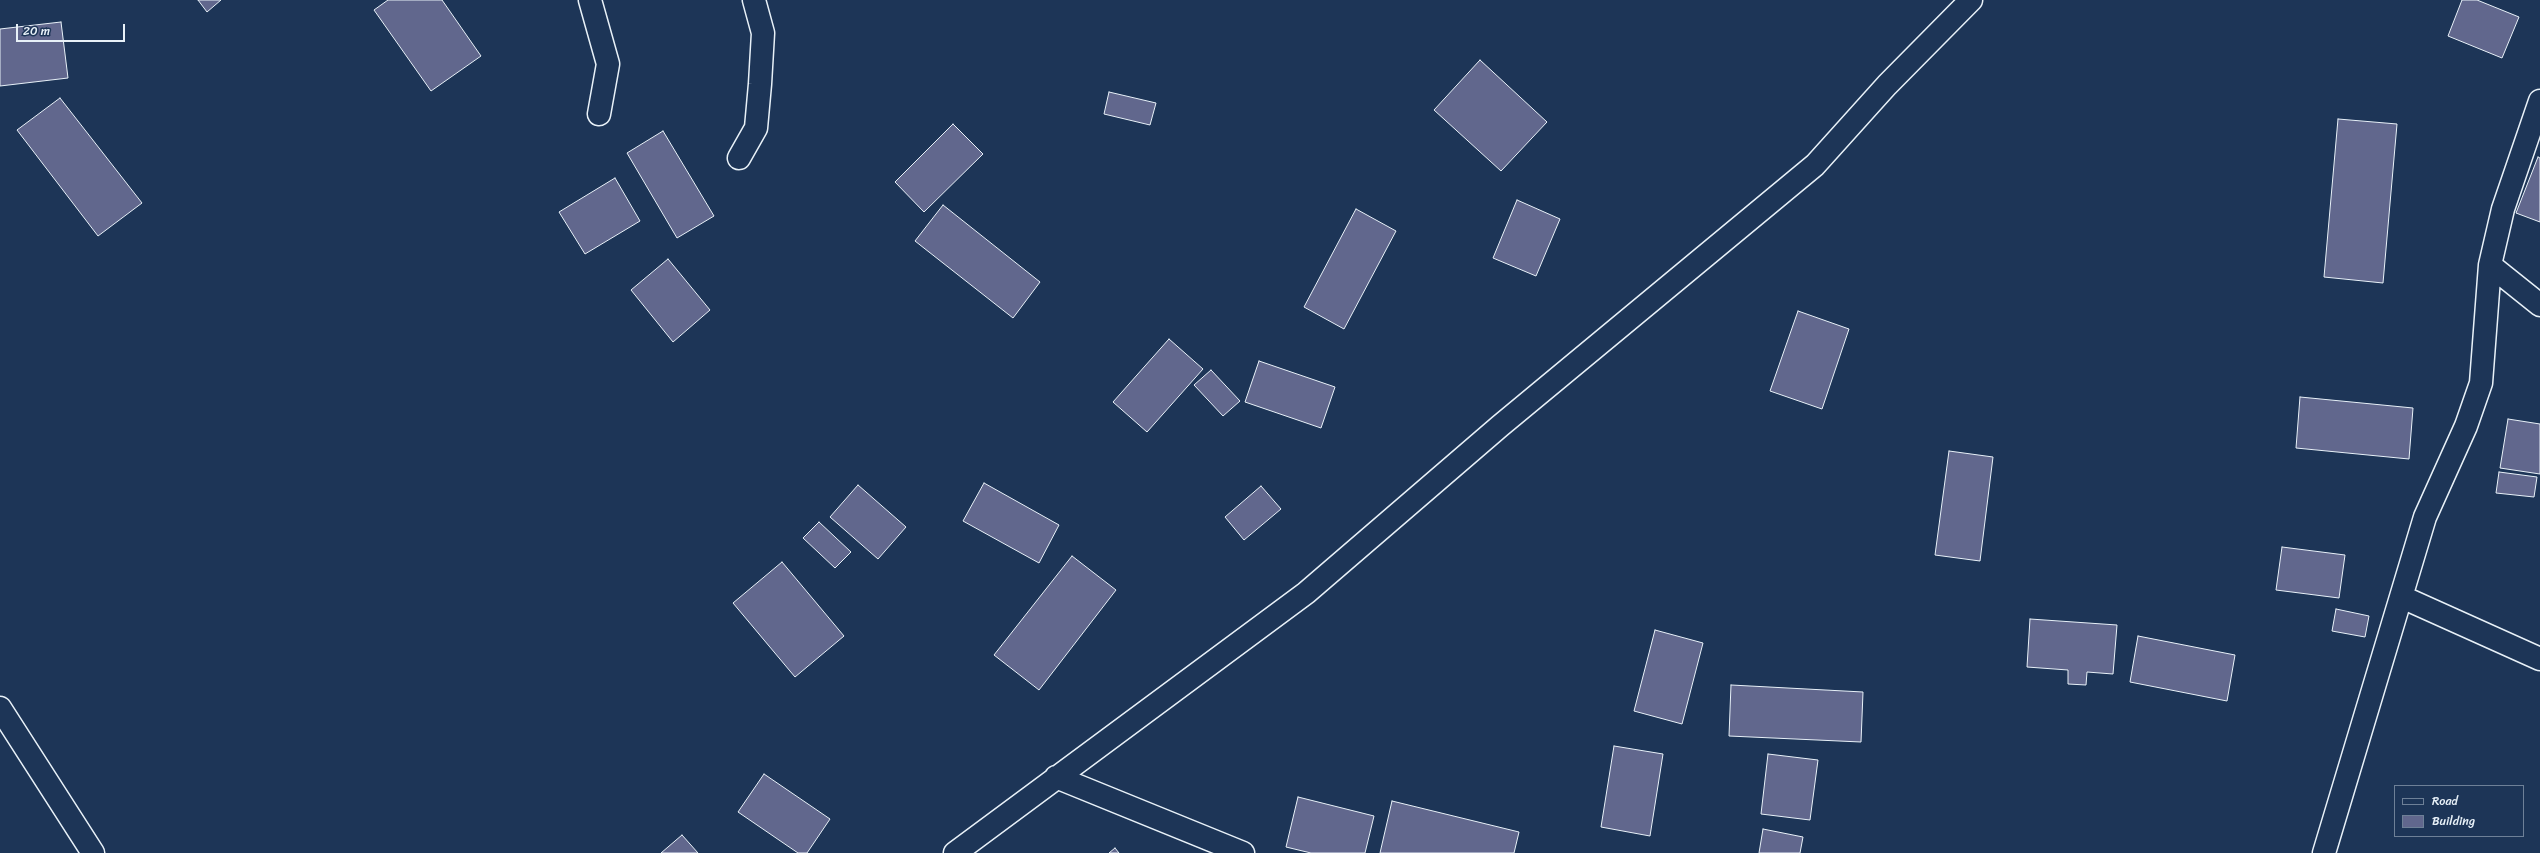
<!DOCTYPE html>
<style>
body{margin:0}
#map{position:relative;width:2540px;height:853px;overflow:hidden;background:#1d3557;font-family:Sriracha,sans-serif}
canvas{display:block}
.legend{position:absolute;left:2394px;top:785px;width:130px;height:52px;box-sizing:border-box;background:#1d3557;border:1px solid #6e8097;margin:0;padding:5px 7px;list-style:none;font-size:12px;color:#e8f1f8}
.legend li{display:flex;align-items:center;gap:8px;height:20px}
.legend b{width:20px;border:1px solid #6e8097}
.scale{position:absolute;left:16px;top:24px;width:109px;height:18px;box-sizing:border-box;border:2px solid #e8f1f8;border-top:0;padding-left:5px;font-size:12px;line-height:14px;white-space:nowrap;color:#e8f1f8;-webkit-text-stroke:3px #1d3557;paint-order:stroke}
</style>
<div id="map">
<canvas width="2540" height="853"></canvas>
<ul class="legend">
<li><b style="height:5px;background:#1d3557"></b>Road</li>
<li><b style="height:11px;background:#61678d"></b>Building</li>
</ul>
<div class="scale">20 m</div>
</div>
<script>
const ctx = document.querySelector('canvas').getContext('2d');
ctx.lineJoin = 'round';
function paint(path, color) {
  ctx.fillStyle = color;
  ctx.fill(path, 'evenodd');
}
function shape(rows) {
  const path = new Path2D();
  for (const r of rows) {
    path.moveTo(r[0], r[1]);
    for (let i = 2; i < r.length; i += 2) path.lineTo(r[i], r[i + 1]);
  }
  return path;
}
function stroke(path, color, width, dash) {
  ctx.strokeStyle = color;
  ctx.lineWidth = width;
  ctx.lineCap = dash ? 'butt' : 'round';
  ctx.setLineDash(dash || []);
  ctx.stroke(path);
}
const building = shape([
 [198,0,221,0,207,12,198,0],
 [388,0,442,0,481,56,431,91,374,10,388,0],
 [2462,0,2477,0,2519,17,2502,58,2448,36,2462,0],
 [61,22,68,78,0,86,0,29,61,22],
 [1480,60,1547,122,1501,171,1434,110,1480,60],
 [1109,92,1156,103,1150,125,1104,114,1109,92],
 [60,98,142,203,98,236,17,130,60,98],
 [2338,119,2397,124,2383,283,2324,277,2338,119],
 [953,124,983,154,924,212,895,182,953,124],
 [663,131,714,216,677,238,627,153,663,131],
 [2538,157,2540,158,2540,222,2516,213,2538,157],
 [615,178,640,221,585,254,559,212,615,178],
 [1517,200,1560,219,1536,276,1493,258,1517,200],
 [943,205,1040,282,1013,318,915,241,943,205],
 [1356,209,1396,231,1344,329,1304,307,1356,209],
 [668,259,710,310,673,342,631,290,668,259],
 [1798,311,1849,329,1822,409,1770,391,1798,311],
 [1169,339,1203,369,1147,432,1113,402,1169,339],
 [1259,361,1335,387,1321,428,1245,402,1259,361],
 [1211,370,1240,401,1223,416,1194,385,1211,370],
 [2300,397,2413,408,2409,459,2296,448,2300,397],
 [2508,419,2540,424,2540,474,2500,468,2508,419],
 [1949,451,1993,457,1980,561,1935,555,1949,451],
 [2499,472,2537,477,2534,497,2496,493,2499,472],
 [984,483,1059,525,1039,563,963,521,984,483],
 [858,485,906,527,878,559,830,517,858,485],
 [1261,486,1281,509,1244,540,1225,517,1261,486],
 [819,522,851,552,835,568,803,538,819,522],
 [2282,547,2345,555,2339,598,2276,590,2282,547],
 [1072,556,1116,590,1039,690,994,655,1072,556],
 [782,562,844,636,795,677,733,603,782,562],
 [2336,609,2369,616,2365,637,2332,631,2336,609],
 [2030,619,2117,625,2113,674,2087,672,2086,685,2068,684,2068,670,2027,667,2030,619],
 [1655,630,1703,643,1682,724,1634,711,1655,630],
 [2138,636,2235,655,2227,701,2130,682,2138,636],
 [1731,685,1863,692,1861,742,1729,736,1731,685],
 [1614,746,1663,754,1650,836,1601,827,1614,746],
 [1768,754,1818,760,1810,820,1761,814,1768,754],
 [764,774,830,819,807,853,798,853,738,812,764,774],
 [1298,797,1374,816,1365,853,1311,853,1286,847,1298,797],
 [1392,801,1519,832,1514,853,1380,853,1392,801],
 [1763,829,1803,837,1800,853,1759,853,1763,829],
 [682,835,698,853,661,853,682,835],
 [1115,848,1119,853,1109,853,1115,848]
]);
paint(building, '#61678d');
stroke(building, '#e8f1f8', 1);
const street = shape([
 [590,0,608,64,599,114],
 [739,158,756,128,760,84,763,33,754,0],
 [2490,265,2540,305],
 [2402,597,2540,659],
 [0,708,93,853],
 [1056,777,1243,853],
 [955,853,1306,593,1500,426,1815,165,1887,85,1971,0],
 [2324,853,2425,517,2466,426,2481,383,2490,265,2503,209,2540,101]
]);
stroke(street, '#e8f1f8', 25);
stroke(street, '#1d3557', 22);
</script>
